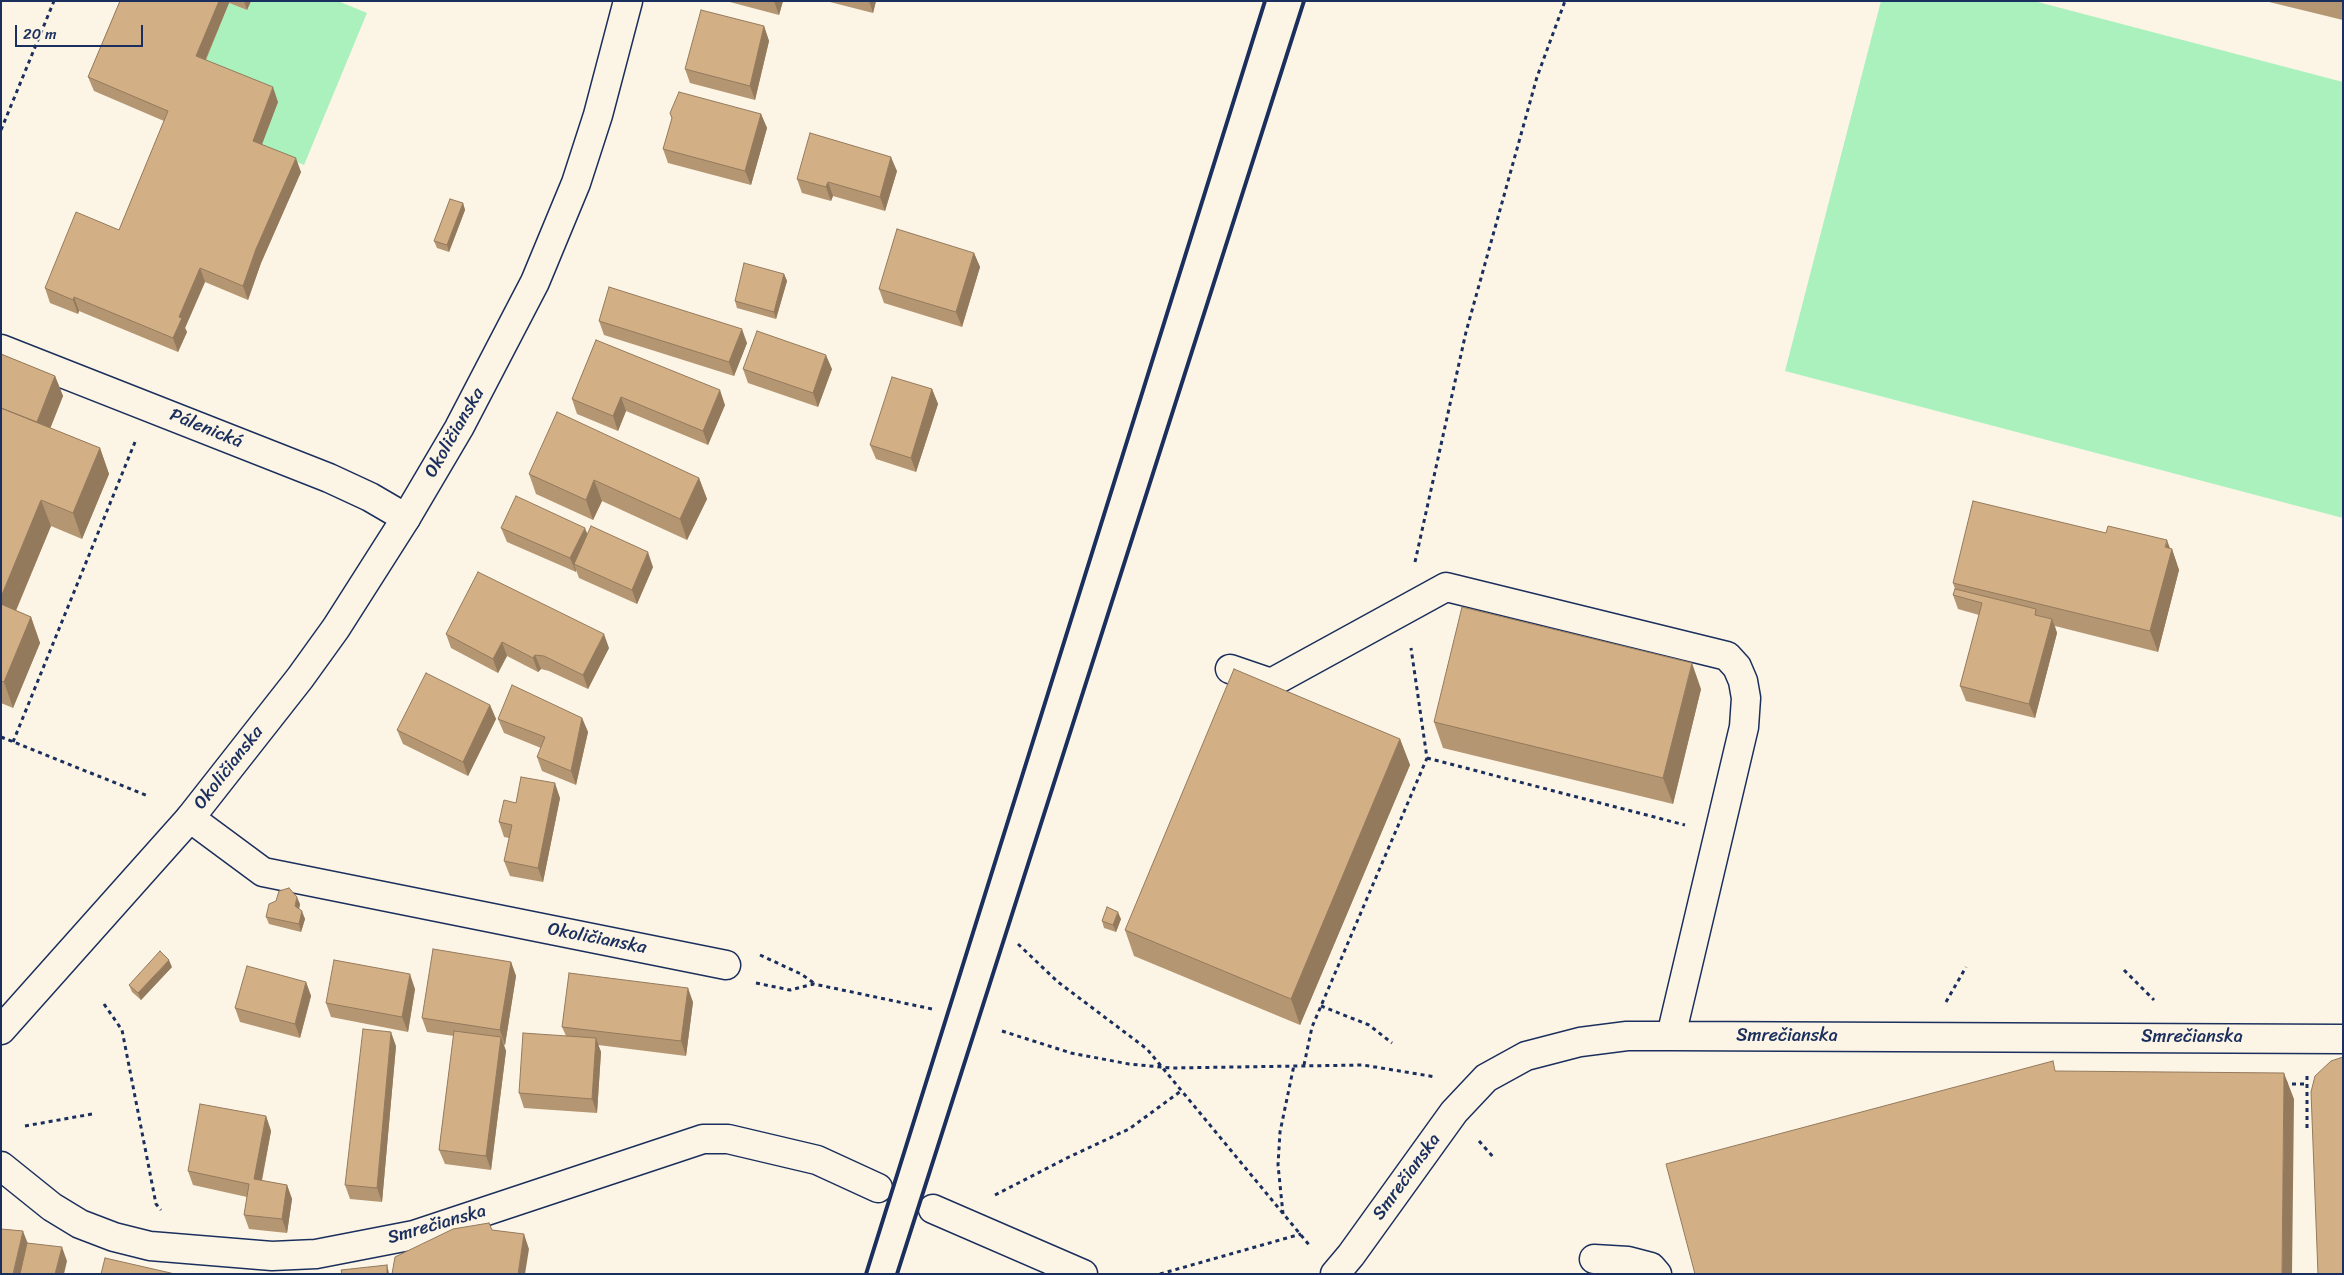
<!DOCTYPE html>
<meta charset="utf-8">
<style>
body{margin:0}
#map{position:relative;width:2344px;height:1275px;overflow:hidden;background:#fcf5e5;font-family:Sriracha,sans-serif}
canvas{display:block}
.frame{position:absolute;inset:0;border:2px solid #1b2f5e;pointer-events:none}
.scale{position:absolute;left:15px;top:25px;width:128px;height:22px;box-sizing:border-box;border:2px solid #1b2f5e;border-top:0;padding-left:6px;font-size:15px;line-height:18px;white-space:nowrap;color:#1b2f5e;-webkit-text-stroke:4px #fcf5e5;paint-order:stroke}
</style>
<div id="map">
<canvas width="2344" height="1275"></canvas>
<div class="frame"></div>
<div class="scale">20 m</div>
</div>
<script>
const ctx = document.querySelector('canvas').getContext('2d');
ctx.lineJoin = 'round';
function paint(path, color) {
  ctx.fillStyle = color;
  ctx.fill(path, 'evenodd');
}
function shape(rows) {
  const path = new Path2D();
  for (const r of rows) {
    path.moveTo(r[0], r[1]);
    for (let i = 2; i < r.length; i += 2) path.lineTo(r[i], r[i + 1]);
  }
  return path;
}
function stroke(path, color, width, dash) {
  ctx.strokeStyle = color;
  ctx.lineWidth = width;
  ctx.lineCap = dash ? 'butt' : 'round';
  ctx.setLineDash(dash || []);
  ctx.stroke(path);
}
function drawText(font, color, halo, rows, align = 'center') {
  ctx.font = font + ' Sriracha,sans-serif';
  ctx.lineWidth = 4.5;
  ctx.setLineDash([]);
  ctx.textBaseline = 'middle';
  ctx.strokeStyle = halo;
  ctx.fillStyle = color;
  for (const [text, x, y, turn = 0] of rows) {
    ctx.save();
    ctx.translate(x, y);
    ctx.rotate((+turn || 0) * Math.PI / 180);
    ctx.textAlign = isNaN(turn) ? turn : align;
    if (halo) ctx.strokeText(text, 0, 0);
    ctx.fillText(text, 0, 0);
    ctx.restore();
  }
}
paint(shape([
 [251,1,338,1,367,13,304,165,261,147,278,102,201,70,229,3,247,10],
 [1881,1,2034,1,2343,82,2343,518,1785,371]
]), '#aaf1be');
const minor = shape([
 [1,349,329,478,370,497,406,518],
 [1230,669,1271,683,1446,587,1727,656,1737,667,1743,681,1746,698,1744,727,1671,1036],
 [190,818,263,872,726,965],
 [1,1166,52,1207,80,1224,114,1237,150,1246,272,1256,316,1254,414,1235,703,1139,728,1139,817,1160,878,1188],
 [933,1209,1083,1274],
 [1594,1259,1628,1261,1651,1267,1657,1274],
 [1335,1274,1351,1255,1454,1112,1486,1078,1526,1056,1580,1042,1627,1036,1671,1036,2343,1039]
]);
const major = shape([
 [1,1030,190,818,300,678,336,628,406,518,459,428,535,282,576,183,598,115,628,1]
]);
stroke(minor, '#1b2f5e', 31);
stroke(major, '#1b2f5e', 31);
stroke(shape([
 [1,130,54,1],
 [1415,562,1466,332,1537,77,1565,1],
 [1,737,148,796],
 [13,742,135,442],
 [1427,758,1685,825],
 [1018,944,1058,982,1147,1049,1310,1246],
 [760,955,801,974,814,983],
 [2124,970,2154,1000],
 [756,983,790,990,814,984,932,1009],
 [1946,1002,1966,967],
 [104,1004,122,1030,156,1204,161,1210],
 [1321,1006,1369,1025,1392,1043],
 [1002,1031,1071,1053,1129,1064,1171,1068,1363,1065,1436,1077],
 [1304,1065,1312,1027,1427,758,1411,648],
 [2307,1076,2307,1128],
 [2284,1084,2307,1084],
 [25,1126,92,1114],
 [1479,1141,1495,1159],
 [995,1195,1069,1157,1129,1129,1181,1091],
 [1283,1214,1278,1165,1280,1132,1294,1065],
 [1160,1274,1301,1234]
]), '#1b2f5e', 3, [4, 4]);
stroke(minor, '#fcf5e5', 28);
stroke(major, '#fcf5e5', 28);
stroke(shape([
 [866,1274,1265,1],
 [897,1274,1304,1]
]), '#1b2f5e', 4);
paint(shape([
 [120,1,251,1,247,10,229,3,206,60,278,102,262,144,301,172,261,263,248,300,205,282,185,328,187,332,178,352,79,311,78,314,50,303,45,288,119,230,164,121,94,91,88,77],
 [726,1,783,1,779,15],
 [826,1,876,1,873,13],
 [2265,1,2343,1,2343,20],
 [764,26,769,41,755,100,690,83,685,69],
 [670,113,761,114,767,128,751,185,668,163,663,149,672,118],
 [897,171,885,211,833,196,831,201,802,193,797,179],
 [463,203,465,210,449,252,437,248,434,241],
 [974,253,980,267,962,327,884,303,879,289],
 [784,274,787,281,776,319,737,308,735,301],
 [599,321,747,343,734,376,604,335],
 [596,340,725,405,708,445,626,411,618,431,577,414,572,399],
 [1,354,55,376,63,396,50,428,100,448,109,474,82,539,51,526,16,611,31,617,40,643,13,708,1,703],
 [743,369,832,369,818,407,748,383],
 [932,389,938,404,916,472,876,459,870,445],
 [529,474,699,478,707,499,687,540,602,501,593,520,536,494],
 [501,528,588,534,653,567,637,604,579,578,576,570,576,572,507,542],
 [2170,549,2172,549,2179,570,2158,652,2055,626,2057,633,2035,718,1966,701,1960,686,1979,615,1958,609,1953,595,1955,589,1953,583],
 [446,634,609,648,588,689,549,671,541,669,538,672,507,656,498,673,451,648],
 [1701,689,1673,804,1443,748,1434,722],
 [490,705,496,719,468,776,403,744,397,730],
 [582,718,588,732,576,785,542,771,537,757,541,748,504,733,498,719],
 [1400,739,1410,765,1300,1025,1134,956,1125,930],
 [560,798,543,882,510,876,504,861,509,838,504,837,499,822,516,803],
 [300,904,299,909,305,919,301,932,269,924,266,917],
 [1121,919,1116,932,1104,928,1102,921],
 [511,962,516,976,505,1045,504,1045,506,1051,491,1170,445,1164,439,1150,454,1036,427,1032,422,1018],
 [172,967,141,1000,132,992,129,985],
 [306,982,311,996,300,1038,240,1022,235,1008],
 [415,989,408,1032,331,1017,326,1003],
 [693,1002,686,1056,598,1045,601,1052,597,1113,524,1108,519,1093,566,1036,562,1027],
 [396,1046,382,1202,350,1199,345,1185],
 [266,1116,271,1131,262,1181,287,1185,292,1199,287,1233,249,1229,244,1215,247,1197,193,1185,188,1171]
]), '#b59672');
paint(shape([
 [219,1,229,1,229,3,201,70,196,56],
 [244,1,251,1,247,10],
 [774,1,783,1,779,15],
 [869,1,876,1,873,13],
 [764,26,769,41,755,100,750,86],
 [273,87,278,102,258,155,253,141],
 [761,114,767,128,751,185,745,171],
 [891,157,897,171,885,211,880,197],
 [296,158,301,172,261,263,248,300,243,286,256,249],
 [828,182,833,196,831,201,826,187],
 [463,203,465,210,449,252,447,245],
 [974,253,980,267,962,327,956,312],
 [200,268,205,282,185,328,187,332,178,352,173,338,179,317],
 [784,274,787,281,776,319,774,312],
 [74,297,79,311,78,314,73,300],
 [742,329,747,343,734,376,729,362],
 [826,355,832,369,818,407,813,393],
 [55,376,63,396,43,447,35,427],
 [932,389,938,404,916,472,911,458],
 [720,390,725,405,708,445,703,431],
 [621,397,626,411,618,431,613,416],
 [100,448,109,474,82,539,73,513],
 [699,478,707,499,687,540,680,519],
 [594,480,602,501,593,520,586,500],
 [41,500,51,526,8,629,1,610,1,597],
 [585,528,591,543,574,564,576,570,576,572,570,558],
 [2167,540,2171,551,2172,549,2179,570,2158,652,2150,631],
 [648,552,653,567,637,604,632,590],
 [31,617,40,643,13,708,4,682],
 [2052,619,2057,633,2035,718,2029,704],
 [604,634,609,648,588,689,583,675],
 [502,642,507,656,498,673,493,659],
 [535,655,541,669,538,672,533,658],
 [1692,663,1701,689,1673,804,1663,778],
 [490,705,496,719,468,776,463,762],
 [582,718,588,732,576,785,571,771],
 [1400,739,1410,765,1300,1025,1291,999],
 [555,783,560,798,543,882,538,868],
 [297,897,300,904,298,914,295,906],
 [302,911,305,919,301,932,299,924],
 [1118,912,1121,919,1116,932,1113,925],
 [169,960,172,967,141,1000,138,993],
 [511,962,516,976,505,1045,500,1030],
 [410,974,415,989,408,1032,402,1017],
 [306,982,311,996,300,1038,295,1024],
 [688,988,693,1002,686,1056,681,1041],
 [391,1032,396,1046,382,1202,377,1188],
 [501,1037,506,1051,491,1170,486,1156],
 [596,1038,601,1052,597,1113,592,1099],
 [2284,1073,2294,1099,2292,1274,2282,1274],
 [266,1116,271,1131,259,1194,254,1179],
 [287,1185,292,1199,287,1233,282,1219],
 [23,1231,33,1257,29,1274,13,1274],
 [524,1234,529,1249,525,1274,518,1274],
 [62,1247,67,1261,64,1274,55,1274],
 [387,1265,389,1273,389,1274,387,1274]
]), '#947a5d');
const building = shape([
 [120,1,219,1,196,56,273,87,253,141,296,158,256,249,243,286,200,268,179,317,182,318,173,338,74,297,73,300,45,288,76,212,119,230,168,111,88,77,120,1],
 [701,10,764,26,750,86,685,69,701,10],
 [679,92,761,114,745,171,663,149,672,118,670,113,679,92],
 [810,133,891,157,880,197,828,182,826,187,797,179,810,133],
 [450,199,463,203,447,245,434,241,450,199],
 [897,229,974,253,956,312,879,289,897,229],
 [744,263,784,274,774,312,735,301,744,263],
 [609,287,742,329,729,362,599,321,609,287],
 [757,331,826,355,813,393,743,369,757,331],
 [596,340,720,390,703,431,621,397,613,416,572,399,596,340],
 [1,354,55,376,37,422,1,408,1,354],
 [892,377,932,389,911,458,870,445,892,377],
 [1,408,100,448,73,513,41,500,1,597,1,408],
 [557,412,699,478,680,519,594,480,586,500,529,474,557,412],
 [516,496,585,528,570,558,501,528,516,496],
 [1973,501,2106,533,2108,526,2167,540,2165,547,2172,549,2150,631,1953,583,1973,501],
 [591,526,648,552,632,590,574,564,591,526],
 [478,572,604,634,583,675,544,656,535,655,533,658,502,642,493,659,446,634,478,572],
 [1955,589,2036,609,2035,615,2052,619,2029,704,1960,686,1982,603,1953,595,1955,589],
 [1,604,31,617,4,682,1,681,1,604],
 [1462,607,1692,663,1663,778,1434,722,1462,607],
 [1234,669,1400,739,1291,999,1125,930,1234,669],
 [426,673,490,705,463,762,397,730,426,673],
 [512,685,582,718,571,771,537,757,545,737,498,719,512,685],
 [521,777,555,783,538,868,504,861,512,825,499,822,504,800,516,803,521,777],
 [289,888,297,897,295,906,302,911,299,924,266,917,269,904,276,901,279,891,289,888],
 [1107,907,1118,912,1113,925,1102,921,1107,907],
 [433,949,511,962,500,1030,422,1018,433,949],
 [160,951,169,960,138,993,129,985,160,951],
 [334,960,410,974,402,1017,326,1003,334,960],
 [247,966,306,982,295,1024,235,1008,247,966],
 [569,973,688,988,681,1041,562,1027,569,973],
 [363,1029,391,1032,377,1188,345,1185,363,1029],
 [454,1031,501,1037,486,1156,439,1150,454,1031],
 [523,1033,596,1038,592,1099,519,1093,523,1033],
 [2343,1057,2343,1274,2318,1274,2311,1092,2315,1076,2331,1061,2343,1057],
 [2053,1061,2055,1071,2284,1073,2282,1274,1695,1274,1666,1164,2053,1061],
 [200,1104,266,1116,254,1179,287,1185,282,1219,244,1215,249,1184,188,1171,200,1104],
 [489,1223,492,1230,524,1234,518,1274,392,1274,395,1257,453,1229,489,1223],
 [1,1229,23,1231,13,1274,1,1274,1,1229],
 [27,1243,62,1247,55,1274,20,1274,27,1243],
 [105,1258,175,1274,101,1274,105,1258],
 [387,1265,387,1274,342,1274,341,1270,387,1265]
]);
paint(building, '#d3af85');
stroke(building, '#947a5d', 1);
drawText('18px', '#1b2f5e', '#fcf5e5', [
 ["Pálenická",206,429,22],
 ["Okoličianska",455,433,-60],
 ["Okoličianska",229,768,-52],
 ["Okoličianska",597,939,11],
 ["Smrečianska",1787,1036],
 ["Smrečianska",2192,1037],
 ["Smrečianska",1407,1177,-54],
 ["Smrečianska",437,1225,-16]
]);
</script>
